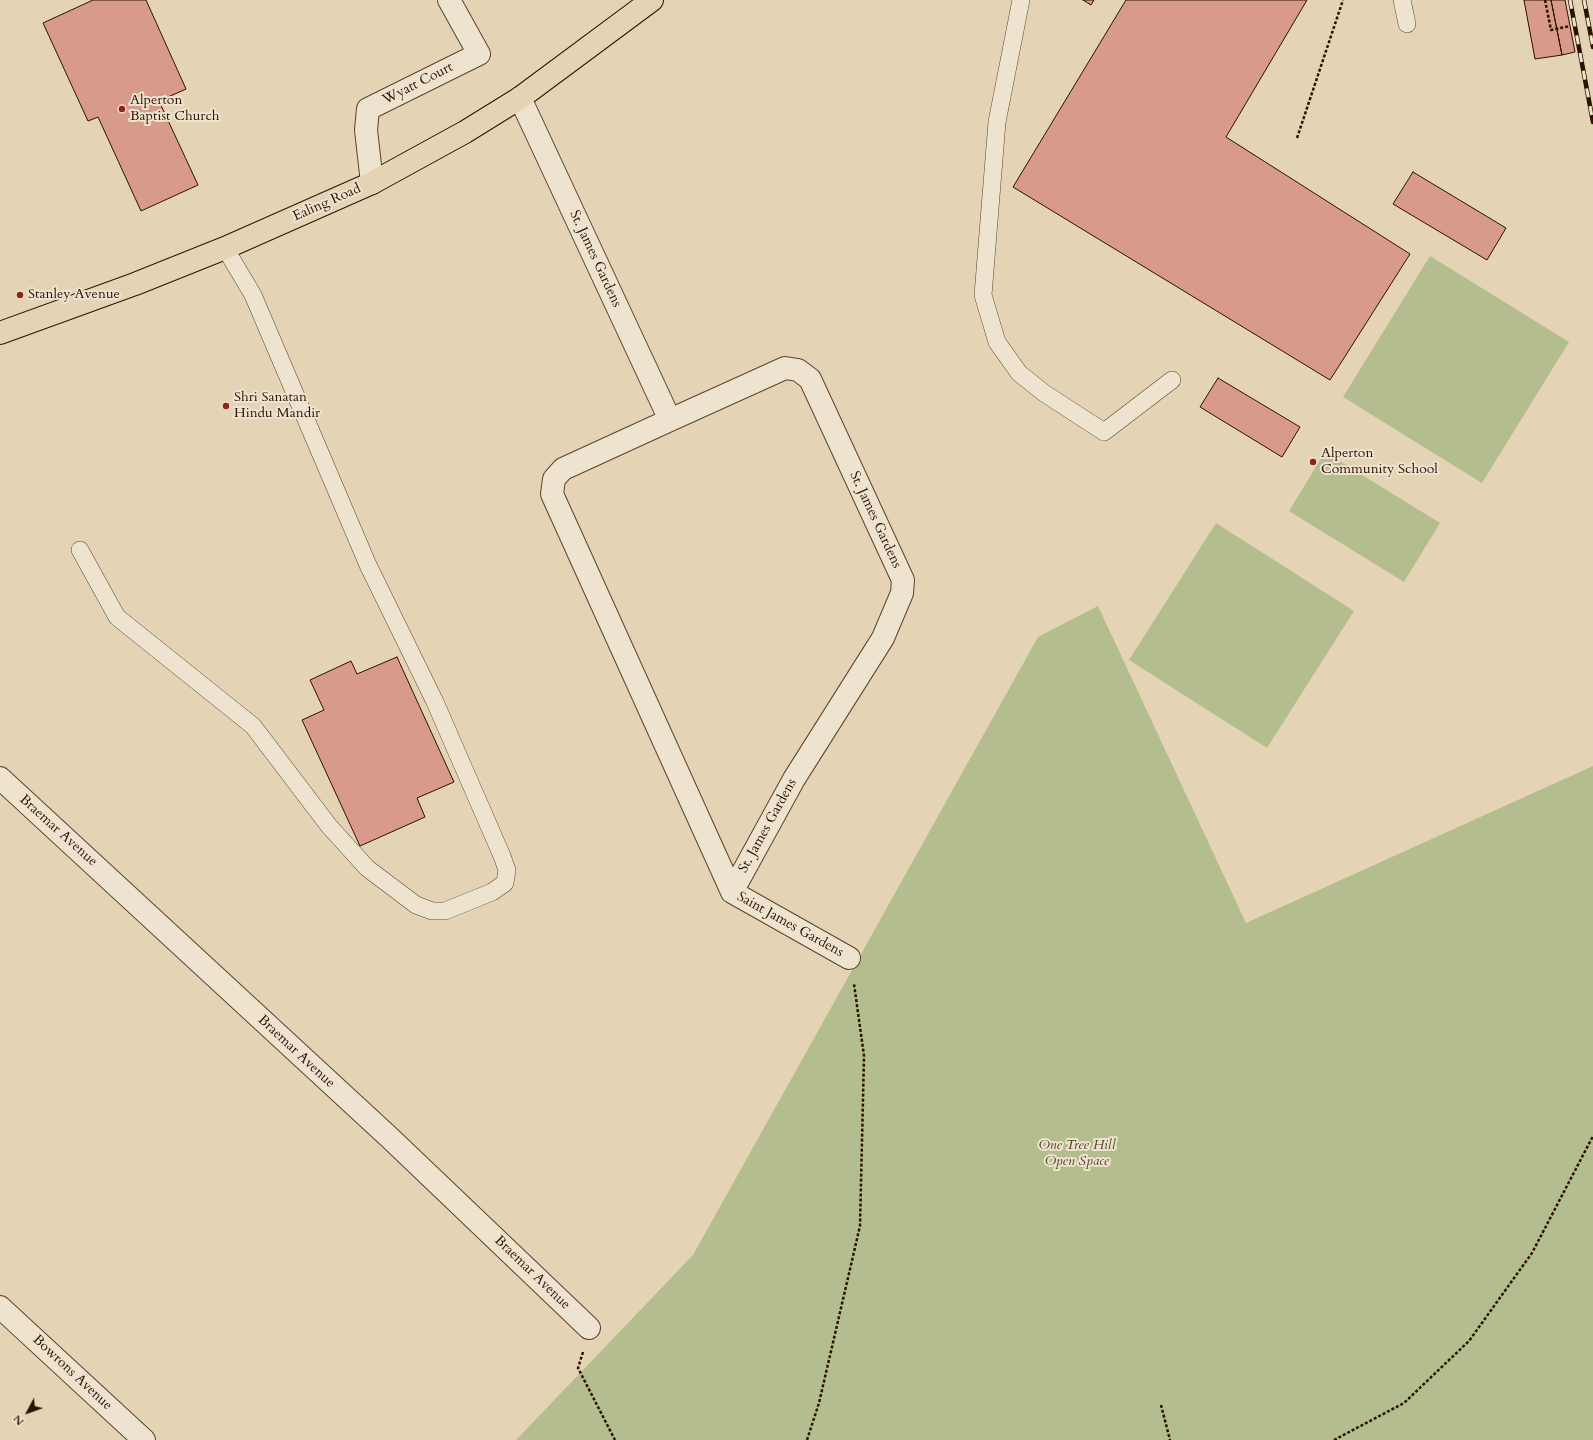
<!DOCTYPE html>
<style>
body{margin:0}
#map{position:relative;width:1593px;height:1440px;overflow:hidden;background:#e4d4b5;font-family:Cardo,serif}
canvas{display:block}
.north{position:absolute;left:8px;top:1392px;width:40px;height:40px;-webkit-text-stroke:3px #ede3cf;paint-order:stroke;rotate:229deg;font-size:11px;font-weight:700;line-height:16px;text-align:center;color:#2f1100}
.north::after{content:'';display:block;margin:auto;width:14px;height:18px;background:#2f1100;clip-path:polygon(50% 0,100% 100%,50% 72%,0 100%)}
</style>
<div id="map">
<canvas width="1593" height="1440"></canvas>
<div class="north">N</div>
</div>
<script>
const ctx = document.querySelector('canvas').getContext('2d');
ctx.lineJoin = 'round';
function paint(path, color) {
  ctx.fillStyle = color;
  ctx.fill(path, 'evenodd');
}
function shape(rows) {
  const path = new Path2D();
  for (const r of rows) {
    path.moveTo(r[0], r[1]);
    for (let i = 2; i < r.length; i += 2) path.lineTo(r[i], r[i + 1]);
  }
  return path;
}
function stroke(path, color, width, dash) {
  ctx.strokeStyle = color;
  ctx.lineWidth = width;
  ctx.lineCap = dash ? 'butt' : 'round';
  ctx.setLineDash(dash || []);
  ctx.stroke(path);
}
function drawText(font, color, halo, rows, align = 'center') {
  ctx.font = font + ' Cardo,serif';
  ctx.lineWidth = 4;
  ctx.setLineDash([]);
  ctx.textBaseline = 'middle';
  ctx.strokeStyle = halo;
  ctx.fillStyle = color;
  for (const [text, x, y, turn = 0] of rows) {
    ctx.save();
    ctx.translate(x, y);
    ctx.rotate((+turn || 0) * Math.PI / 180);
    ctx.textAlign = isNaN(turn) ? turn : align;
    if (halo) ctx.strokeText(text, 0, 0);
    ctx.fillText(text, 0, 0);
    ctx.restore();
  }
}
paint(shape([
 [1430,256,1569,342,1482,483,1343,397],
 [1325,452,1440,523,1404,582,1289,511],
 [1216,523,1354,611,1267,748,1129,660],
 [1098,606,1246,923,1593,766,1593,1440,516,1440,693,1255,1038,637]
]), '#b4bd8d');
const building = shape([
 [93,0,146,0,186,89,159,101,198,185,141,211,98,117,88,121,43,23,93,0],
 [1083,0,1094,0,1091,5,1083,0],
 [1126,0,1307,0,1226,137,1410,254,1330,380,1013,187,1126,0],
 [1524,0,1551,0,1562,55,1535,59,1524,0],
 [1551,0,1565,0,1575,52,1562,55,1551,0],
 [1413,172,1506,228,1487,260,1393,204,1413,172],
 [1218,378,1300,427,1282,457,1200,407,1218,378],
 [397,657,454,782,417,798,425,817,360,846,302,720,324,710,310,680,351,661,357,674,397,657]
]);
paint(building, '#d79a8b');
stroke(building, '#2f1100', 1);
const service = shape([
 [1021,0,997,122,983,295,997,342,1019,373,1044,393,1104,432,1172,380],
 [1402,0,1407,24],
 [80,550,117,617,253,726,329,826,367,868,416,905,432,911,445,911,492,892,505,883,507,870,502,856,435,702,368,565,253,295,225,248]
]);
const minor = shape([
 [520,98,670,420,785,368,798,370,810,379,903,580,902,593,883,638,794,779,732,892,552,494,554,479,563,469,670,420],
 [372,183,366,130,368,109,479,54,449,0],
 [0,778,390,1138,589,1328],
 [732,892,849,958],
 [0,1307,144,1440]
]);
const primary = shape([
 [0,333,135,284,225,248,372,183,465,132,520,98,652,0]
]);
stroke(service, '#5c422d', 18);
stroke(minor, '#5c422d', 24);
stroke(primary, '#2f1100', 24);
stroke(shape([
 [1545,0,1551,30,1570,26],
 [1297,138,1343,0],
 [583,1352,578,1368,615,1440],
 [1161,1405,1170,1440],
 [807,1440,819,1403,860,1226,864,1056,854,984],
 [1334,1440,1404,1403,1469,1341,1532,1253,1593,1136]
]), '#2f1100', 2.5, [3, 2]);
stroke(service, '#ede3cf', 17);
stroke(minor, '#ede3cf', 22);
stroke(primary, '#e4d4b5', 22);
const rail = shape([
 [1570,0,1593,122],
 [1584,0,1593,47]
]);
stroke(rail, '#2f1100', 4.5);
stroke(rail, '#ede3cf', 3, [9]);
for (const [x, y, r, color] of [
 [122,109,4,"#8f2418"],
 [20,295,4,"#8f2418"],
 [226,406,4,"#8f2418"],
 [1313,462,4,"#8f2418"]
]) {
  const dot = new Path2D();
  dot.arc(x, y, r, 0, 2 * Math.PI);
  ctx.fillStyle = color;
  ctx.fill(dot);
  stroke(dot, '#ede3cf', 1.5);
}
drawText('14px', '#2f1100', '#ede3cf', [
 ["Wyatt Court",418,84,-27],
 ["Ealing Road",327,203,-24],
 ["St. James Gardens",595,259,65],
 ["St. James Gardens",875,520,65],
 ["St. James Gardens",768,826,-61],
 ["Braemar Avenue",58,831,42],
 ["Saint James Gardens",790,925,29],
 ["Braemar Avenue",296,1052,43],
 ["Braemar Avenue",532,1273,44],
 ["Bowrons Avenue",72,1373,43]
]);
drawText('14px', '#2f1100', '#ede3cf', [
 ["Alperton",130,101],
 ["Baptist Church",130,117],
 ["Stanley Avenue",28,295],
 ["Shri Sanatan",234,398],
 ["Hindu Mandir",234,414],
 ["Alperton",1321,454],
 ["Community School",1321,470]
], 'left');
drawText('italic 14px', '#57452a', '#ede3cf', [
 ["One Tree Hill",1077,1146],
 ["Open Space",1077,1162]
]);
</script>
